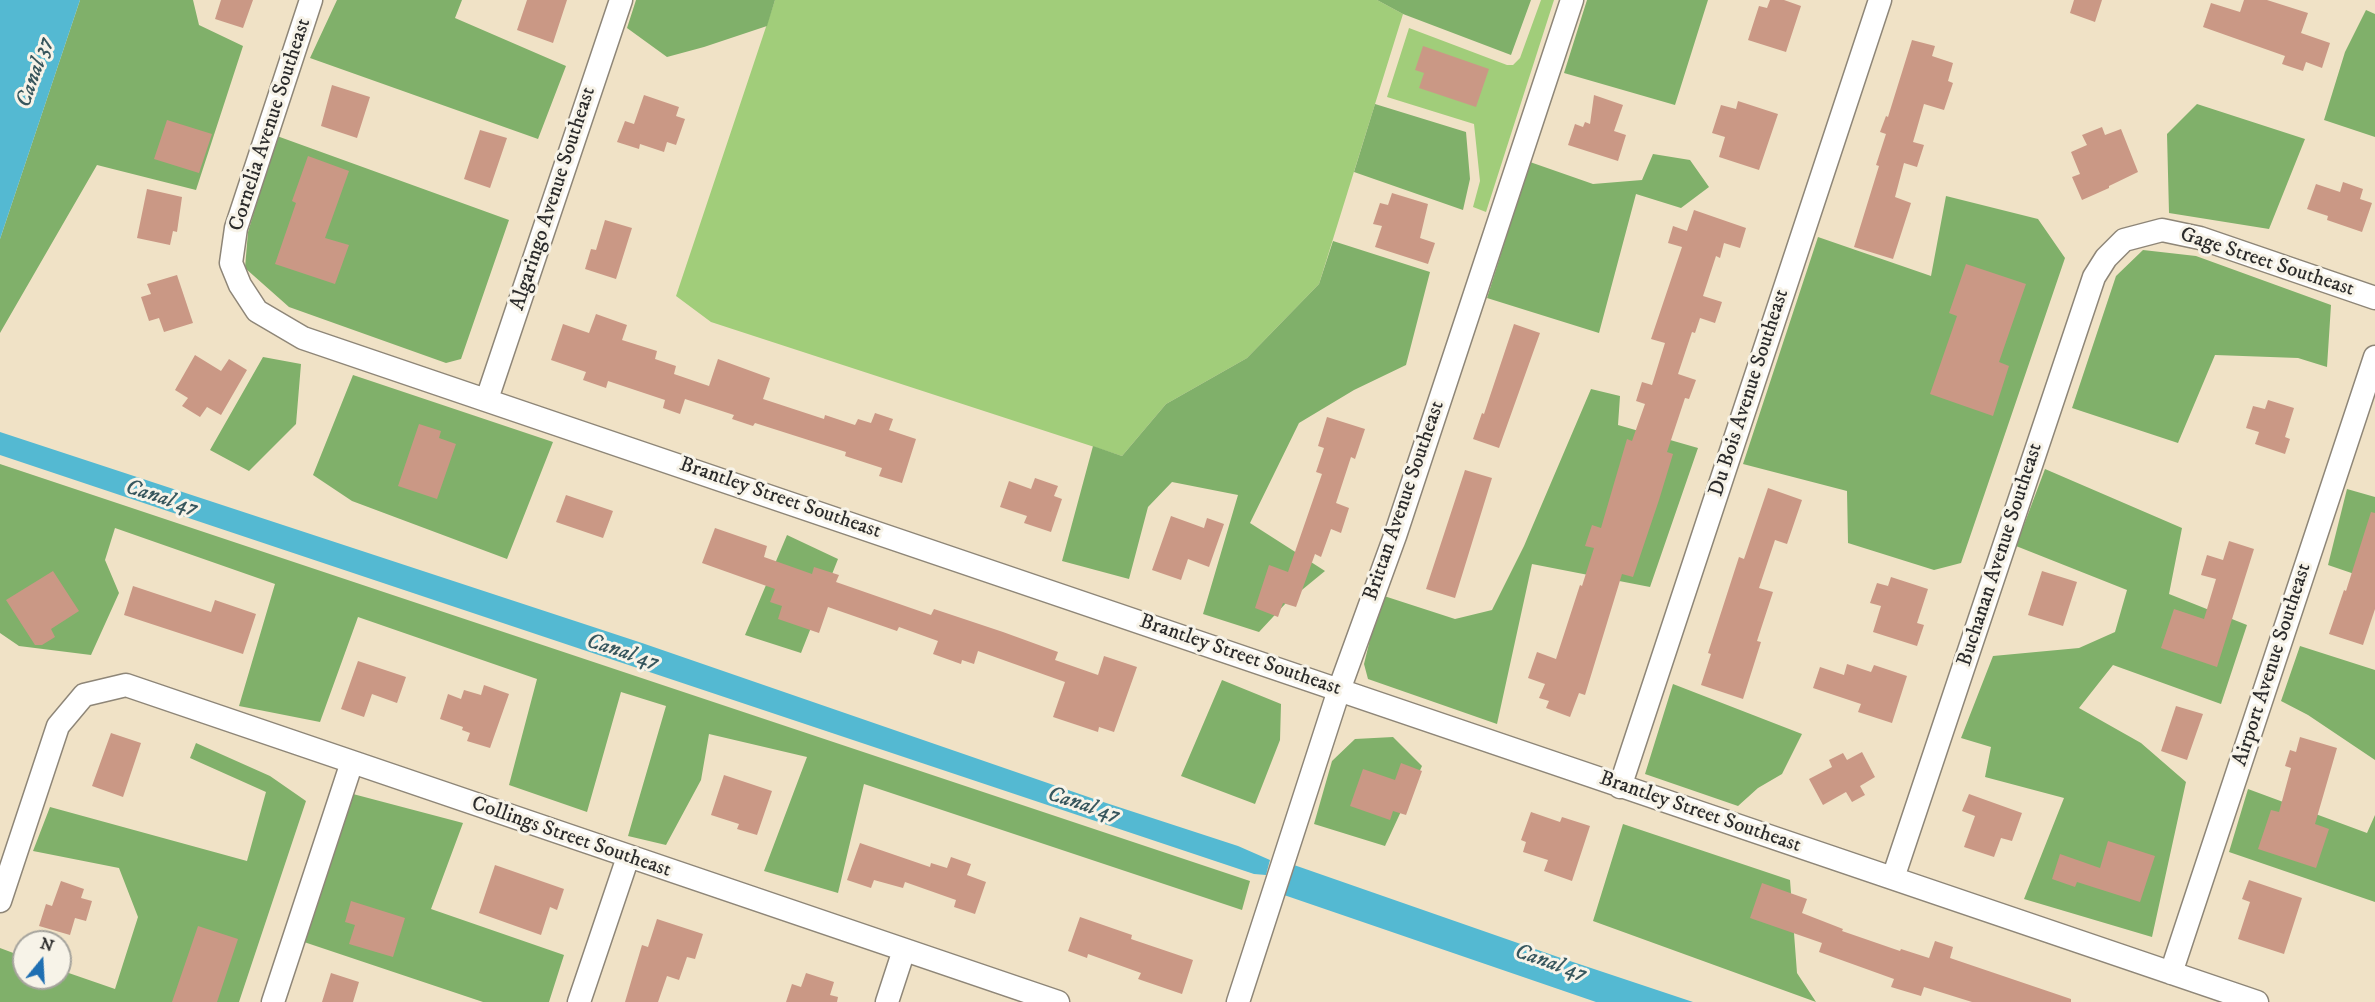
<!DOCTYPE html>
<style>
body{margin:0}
#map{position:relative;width:2375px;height:1002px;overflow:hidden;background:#f0e2c6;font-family:"IM FELL DW Pica",serif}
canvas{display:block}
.north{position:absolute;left:12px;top:930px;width:60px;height:60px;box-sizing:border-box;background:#f7f3e8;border:2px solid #a5a39c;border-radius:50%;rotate:18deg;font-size:16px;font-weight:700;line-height:24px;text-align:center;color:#2b2b2b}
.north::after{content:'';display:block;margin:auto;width:21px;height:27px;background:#1f6fb2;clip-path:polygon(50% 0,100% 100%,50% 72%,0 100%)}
</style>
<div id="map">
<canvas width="2375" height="1002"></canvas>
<div class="north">N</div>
</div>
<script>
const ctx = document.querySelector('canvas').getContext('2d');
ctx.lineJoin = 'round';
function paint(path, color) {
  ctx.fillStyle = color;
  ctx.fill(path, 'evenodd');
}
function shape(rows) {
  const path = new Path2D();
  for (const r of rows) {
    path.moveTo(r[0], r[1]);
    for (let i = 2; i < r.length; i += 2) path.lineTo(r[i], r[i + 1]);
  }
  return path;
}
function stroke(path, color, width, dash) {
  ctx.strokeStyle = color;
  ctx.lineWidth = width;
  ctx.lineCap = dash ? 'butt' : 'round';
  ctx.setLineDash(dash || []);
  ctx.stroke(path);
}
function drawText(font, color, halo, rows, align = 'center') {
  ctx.font = font + ' "IM FELL DW Pica",serif';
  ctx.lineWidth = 6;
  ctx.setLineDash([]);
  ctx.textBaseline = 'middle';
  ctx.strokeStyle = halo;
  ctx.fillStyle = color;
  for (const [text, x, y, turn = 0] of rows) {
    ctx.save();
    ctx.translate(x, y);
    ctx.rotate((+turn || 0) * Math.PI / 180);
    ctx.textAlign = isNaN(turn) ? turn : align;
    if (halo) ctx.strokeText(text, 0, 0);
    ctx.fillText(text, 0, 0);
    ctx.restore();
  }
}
paint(shape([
 [775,0,1377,0,1403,14,1319,284,1247,358,1166,404,1122,456,711,322,676,296],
 [1541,0,1554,0,1486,212,1473,207,1480,181,1474,124,1387,97,1409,28,1507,65,1513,65,1520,58]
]), '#a1cd7a');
paint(shape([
 [80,0,193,0,199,25,243,46,196,190,97,165,0,333,0,239],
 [337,0,462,0,455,18,566,66,538,139,310,58],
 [636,0,775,0,767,26,704,47,667,57,627,28],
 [1377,0,1531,0,1511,55,1403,14],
 [1587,0,1708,0,1675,105,1564,73],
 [2366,10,2375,14,2375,137,2324,120,2345,52],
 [1375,104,1466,132,1470,179,1463,210,1354,172],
 [2197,104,2305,139,2269,229,2169,213,2167,134],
 [277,136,509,220,461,359,446,363,289,307,245,268,248,232],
 [1653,154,1690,160,1709,187,1681,208,1636,194,1599,333,1487,298,1530,162,1593,184,1642,180],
 [1946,196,2038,219,2065,258,1961,563,1934,570,1848,543,1847,491,1743,464,1818,237,1931,276],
 [1333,241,1430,272,1406,365,1354,390,1299,423,1250,523,1325,571,1286,603,1259,632,1203,614,1238,495,1172,482,1148,507,1129,579,1062,561,1093,446,1122,456,1166,404,1247,358,1319,284],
 [2143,250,2196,256,2331,305,2327,367,2298,358,2215,355,2178,443,2072,408,2116,276],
 [263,357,301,364,296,424,249,471,210,450],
 [353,375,553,442,507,559,352,501,313,475],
 [1591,389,1620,396,1618,425,1698,448,1650,587,1532,564,1497,724,1368,679,1364,664,1381,595,1455,619,1492,610,1524,546],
 [0,464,1250,881,1242,910,864,784,838,893,764,871,807,757,709,734,701,780,666,845,628,836,666,706,621,692,587,812,509,785,537,679,358,617,320,722,239,706,275,584,115,528,105,560,119,593,91,655,19,646,0,633],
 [2045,469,2182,528,2169,594,2247,625,2221,704,2113,665,2079,708,2141,743,2186,782,2152,937,2024,899,2064,798,1985,777,1991,747,1961,738,1993,656,2079,648,2115,632,2127,590,2016,546],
 [2347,489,2375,497,2375,581,2328,565],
 [787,535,838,559,801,653,745,635],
 [2300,646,2375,670,2375,760,2308,715,2281,701],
 [1222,680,1281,704,1280,740,1255,804,1181,776],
 [1673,684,1802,734,1782,774,1758,788,1738,806,1645,774],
 [1393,737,1422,766,1385,846,1314,824,1332,761,1355,739],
 [196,743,270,776,306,801,239,1002,0,1002,0,948,24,957,24,978,60,978,60,970,115,989,138,917,119,868,33,851,50,807,247,861,266,792,190,758],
 [2248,789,2367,833,2375,815,2375,902,2229,852],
 [353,794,463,823,431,909,564,955,549,1002,483,1002,304,942],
 [1623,824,1790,880,1797,973,1816,1002,1593,921]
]), '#80b06a');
paint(shape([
 [0,0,80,0,0,239],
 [0,432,642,643,1097,800,1238,846,1270,860,1266,875,1254,874,0,455],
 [1294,865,1558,957,1693,1002,1596,1002,1284,895]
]), '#54b9d2');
paint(shape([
 [221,0,253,0,243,28,215,19],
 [527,0,567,0,553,43,517,30],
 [1770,0,1784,0,1801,6,1786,52,1748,40,1759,6,1767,8],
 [2074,0,2102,0,2095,22,2070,13],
 [2244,0,2267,0,2308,13,2301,33,2330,43,2322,68,2306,62,2303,71,2282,64,2285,56,2203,27,2211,3,2240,12],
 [1912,40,1935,46,1932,56,1953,63,1948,81,1953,83,1944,110,1924,104,1913,142,1924,145,1917,167,1904,163,1895,197,1911,203,1893,259,1854,247,1879,166,1876,165,1886,134,1880,132,1886,116,1888,117],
 [1423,46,1489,69,1476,107,1419,88,1424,73,1415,70],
 [332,85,370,97,357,138,321,126],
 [644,95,679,107,676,116,685,119,676,145,667,142,664,152,640,144,639,149,617,142,625,121,634,124],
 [1594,95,1623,105,1614,131,1626,135,1618,161,1568,145,1575,124,1583,127,1585,122,1590,124],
 [1738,101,1778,114,1759,170,1719,157,1725,137,1712,133,1721,105,1736,109],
 [167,120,212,134,199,173,154,159],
 [2102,127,2105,135,2121,129,2138,172,2109,186,2109,188,2082,200,2072,177,2080,174,2071,152,2087,145,2082,135],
 [480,130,507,138,490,188,464,179],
 [308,156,349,171,325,238,349,245,335,284,275,264,296,203,292,201],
 [2343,182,2363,189,2360,199,2372,203,2362,232,2327,220,2328,216,2307,209,2316,184,2340,192],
 [147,189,182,197,177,232,173,231,170,245,137,238],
 [1392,193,1428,204,1420,238,1435,243,1428,264,1375,247,1382,226,1373,224,1380,203,1388,205],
 [1694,210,1746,228,1740,248,1724,243,1720,258,1716,256,1703,296,1722,302,1715,323,1700,318,1695,333,1692,332,1678,374,1696,380,1689,399,1685,398,1667,452,1673,454,1659,500,1633,577,1622,574,1585,695,1579,693,1570,717,1546,708,1549,701,1539,698,1545,684,1528,678,1537,652,1556,659,1580,585,1582,586,1594,548,1585,546,1592,525,1601,528,1627,439,1632,441,1645,404,1636,401,1642,382,1652,385,1665,343,1651,339,1682,247,1668,243,1673,226,1687,231],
 [605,220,632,228,616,279,585,269,591,249,596,250],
 [1966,264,2026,284,1999,362,2009,366,1993,416,1930,394,1957,316,1949,313],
 [177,275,193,323,164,332,159,318,149,321,141,297,151,294,147,284],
 [596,314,627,325,622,340,657,351,655,359,676,366,674,374,709,386,718,359,770,378,763,399,824,419,825,415,855,425,858,419,871,423,875,413,893,419,889,430,916,439,902,483,879,476,882,468,845,456,846,452,755,423,753,426,732,419,734,415,685,399,680,414,663,408,665,400,608,381,606,388,583,380,586,372,551,360,563,324,589,333],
 [1514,324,1540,333,1499,448,1473,439,1482,413,1484,414],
 [195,355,221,371,229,359,247,370,221,415,207,407,200,417,182,406,188,398,175,390],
 [2268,400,2294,408,2285,437,2290,439,2285,454,2255,444,2259,432,2246,428,2253,406,2265,409],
 [1327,417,1365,429,1355,459,1351,457,1336,503,1349,508,1341,533,1331,529,1321,557,1315,554,1296,607,1283,603,1278,617,1255,608,1269,565,1288,572,1322,474,1316,472,1324,448,1318,446],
 [419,424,441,431,439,438,456,444,437,499,398,486],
 [1465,470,1492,478,1455,598,1426,589],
 [1035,478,1058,486,1054,496,1062,499,1051,532,1024,523,1027,516,1000,507,1009,481,1031,489],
 [1768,488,1802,500,1787,544,1775,540,1759,588,1773,592,1757,641,1761,642,1743,699,1701,685,1711,654,1708,653,1739,557,1744,559],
 [566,495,613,511,603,538,556,522],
 [2371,512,2375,513,2375,609,2363,645,2329,634,2344,590,2346,591],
 [1171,516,1204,528,1207,518,1224,524,1209,567,1188,559,1181,580,1152,570],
 [715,528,767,546,764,557,812,574,814,567,839,575,836,582,931,615,934,609,1003,632,1058,652,1055,660,1098,675,1104,656,1137,667,1114,732,1099,727,1098,732,1053,717,1065,682,978,651,974,664,962,660,961,664,933,654,938,641,899,627,897,631,828,607,819,633,778,619,782,606,770,602,775,589,702,563],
 [2229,541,2254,549,2217,667,2161,648,2174,609,2204,619,2216,579,2201,575,2207,555,2223,560],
 [53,571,79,611,51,629,55,637,42,645,35,645,6,600],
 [2042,571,2077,582,2063,626,2028,615],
 [1891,577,1928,589,1917,623,1924,625,1917,646,1873,632,1881,606,1870,603,1877,583,1888,586],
 [133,586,211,612,215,600,256,614,243,654,124,615],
 [358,661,406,677,397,703,372,694,364,717,341,709],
 [1847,664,1871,672,1874,665,1907,676,1892,723,1858,712,1861,704,1813,688,1820,667,1844,675],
 [484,685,509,694,490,748,467,741,470,733,462,730,463,727,440,719,448,694,461,699,464,690,481,695],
 [2176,706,2203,714,2187,760,2161,751],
 [111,733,141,743,123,797,92,786],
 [2300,737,2337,748,2315,824,2329,829,2316,868,2258,849,2271,810,2279,812,2291,768,2285,766,2290,750,2296,752],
 [1862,752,1875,777,1860,786,1865,795,1852,802,1846,792,1823,805,1809,779,1832,767,1829,760,1843,753,1847,760],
 [1401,763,1422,771,1406,815,1393,811,1390,820,1350,806,1363,769,1395,780],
 [724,775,772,791,757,835,737,829,739,824,711,815],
 [1969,794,2022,813,2012,841,2001,838,1994,857,1964,847,1975,816,1962,811],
 [1531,812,1560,822,1562,817,1590,826,1572,881,1544,871,1548,860,1523,852,1526,842,1521,840],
 [2108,841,2155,856,2140,902,2077,882,2075,887,2052,879,2060,854,2100,868],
 [860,843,930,867,931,863,947,868,951,857,971,864,967,875,986,882,975,914,954,907,956,900,905,882,903,888,874,880,871,888,847,880],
 [495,865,564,889,557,910,550,907,541,935,479,913],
 [2249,880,2302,898,2284,954,2238,939,2250,902,2242,899],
 [61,881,84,889,81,898,92,901,86,921,75,918,70,935,39,926,46,904,52,906],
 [1762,883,1807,899,1802,913,1843,929,1842,931,1900,951,1901,949,1929,958,1935,941,1953,947,1950,958,2071,999,2071,1002,1972,1002,1924,987,1921,996,1891,987,1894,979,1819,952,1822,943,1750,918],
 [351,901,405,918,393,957,349,944,355,925,345,922],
 [1080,917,1132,935,1131,939,1193,960,1182,994,1138,979,1141,973,1088,954,1087,958,1068,951],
 [657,919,703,934,695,959,687,957,679,980,667,976,658,1002,625,1002,642,945,648,947],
 [198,926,238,939,217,1002,172,1002],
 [331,973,359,982,353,1002,322,1002],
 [806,973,834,982,830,995,838,997,837,1002,786,1002,792,984,801,987]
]), '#ca9885');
const street = shape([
 [311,0,236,228,231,263,240,285,257,311,303,338,2257,1002],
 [487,399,621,0],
 [1620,787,1880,0],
 [1893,878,2094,277,2106,258,2124,240,2162,230,2200,238,2375,298],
 [0,901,58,726,84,695,126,685,1058,1002],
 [2171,973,2375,357],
 [273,1002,352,762],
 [579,1002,628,857],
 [887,1002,904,950],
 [1238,1002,1339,690,1395,536,1572,0]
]);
stroke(street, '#8e8678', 25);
stroke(street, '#fff', 22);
drawText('21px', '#2b2b2b', '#f7f3e8', [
 ["Cornelia Avenue Southeast",271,125,-72],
 ["Algaringo Avenue Southeast",554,199,-72],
 ["Gage Street Southeast",2267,263,18],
 ["Du Bois Avenue Southeast",1750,393,-72],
 ["Brantley Street Southeast",780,499,19],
 ["Brittan Avenue Southeast",1405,501,-71],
 ["Buchanan Avenue Southeast",2001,555,-72],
 ["Brantley Street Southeast",1240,656,19],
 ["Airport Avenue Southeast",2273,665,-72],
 ["Brantley Street Southeast",1700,813,19],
 ["Collings Street Southeast",571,838,19]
]);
drawText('italic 22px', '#37565d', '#f7f3e8', [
 ["Canal 37",36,73,-71],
 ["Canal 47",161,499,18],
 ["Canal 47",622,653,18],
 ["Canal 47",1083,806,18],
 ["Canal 47",1550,964,19]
]);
</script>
